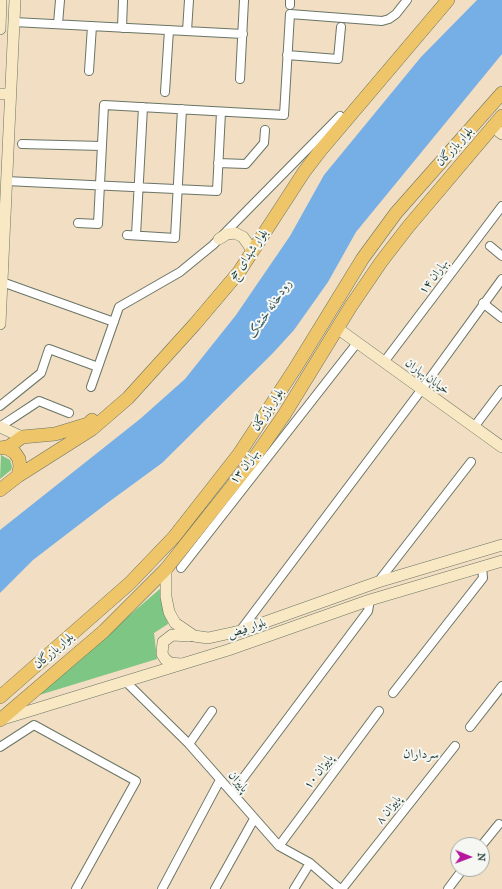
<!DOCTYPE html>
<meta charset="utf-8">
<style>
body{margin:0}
#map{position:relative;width:502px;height:889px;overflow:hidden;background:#f2dec2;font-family:"IM FELL French Canon",serif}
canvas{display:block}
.north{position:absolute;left:450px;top:837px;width:40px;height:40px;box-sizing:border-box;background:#f6f6f2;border:1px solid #a0aca6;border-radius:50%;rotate:91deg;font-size:11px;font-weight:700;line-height:16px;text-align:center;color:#1f3d34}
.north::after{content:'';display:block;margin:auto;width:14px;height:18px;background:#b5179e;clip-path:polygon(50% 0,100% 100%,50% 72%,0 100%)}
</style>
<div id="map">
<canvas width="502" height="889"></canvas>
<div class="north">N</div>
</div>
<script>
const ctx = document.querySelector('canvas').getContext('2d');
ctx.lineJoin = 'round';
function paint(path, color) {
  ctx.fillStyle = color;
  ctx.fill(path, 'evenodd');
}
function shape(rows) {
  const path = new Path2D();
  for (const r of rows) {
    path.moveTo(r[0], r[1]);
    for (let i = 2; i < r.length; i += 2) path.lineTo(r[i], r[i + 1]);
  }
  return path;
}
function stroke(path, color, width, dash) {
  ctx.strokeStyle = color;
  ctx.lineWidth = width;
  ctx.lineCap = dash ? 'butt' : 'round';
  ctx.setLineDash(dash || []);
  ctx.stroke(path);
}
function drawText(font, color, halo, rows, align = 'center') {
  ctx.font = font + ' "IM FELL French Canon",Amiri,serif';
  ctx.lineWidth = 4;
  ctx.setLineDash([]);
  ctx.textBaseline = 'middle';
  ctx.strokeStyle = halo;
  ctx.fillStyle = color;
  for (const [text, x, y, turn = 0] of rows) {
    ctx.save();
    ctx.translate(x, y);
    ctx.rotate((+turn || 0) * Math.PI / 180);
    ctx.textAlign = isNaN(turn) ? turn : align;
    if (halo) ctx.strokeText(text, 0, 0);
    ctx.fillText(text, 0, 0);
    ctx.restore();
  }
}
paint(shape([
 [1,455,10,460,12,467,11,470,0,479],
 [161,588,168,624,154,633,157,659,36,696]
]), '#7ec683');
paint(shape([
 [477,0,502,0,502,54,356,232,328,282,294,330,273,353,162,463,106,504,33,560,0,593,0,530,140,419,185,379,236,315,264,274,290,236,324,175,421,57]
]), '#76afe6');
const street = shape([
 [290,5,290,0],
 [14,22,243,34],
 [58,24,60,0],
 [122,28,123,0],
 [187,31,189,0],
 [287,55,338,59,341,27],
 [89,71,92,26],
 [240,79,244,0],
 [165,92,169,30],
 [22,144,102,146],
 [218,163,246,164,264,143,265,130],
 [6,181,217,191,221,112],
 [78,223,98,224,104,105,284,115,290,14,382,21,389,19,396,14,407,0],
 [127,235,175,238,182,109],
 [136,235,143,107],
 [490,246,502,256],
 [2,282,114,322],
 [483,303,502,318],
 [384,362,502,206],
 [91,387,119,307,180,272,213,245,340,116],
 [0,406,41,373,49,349,98,367],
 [1,426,39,401,69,413],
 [474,427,502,390],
 [181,568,357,343],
 [378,582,471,462],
 [240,631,422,389,502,279],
 [125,681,189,744,279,846,310,863,340,889],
 [393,693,483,578,482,567],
 [470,727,502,686],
 [189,744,212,711],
 [0,747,34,725,136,781,76,889],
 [232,793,368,611,370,600],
 [482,845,499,824],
 [279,846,379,711],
 [162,889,220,780],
 [215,889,254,819],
 [294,889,310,863],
 [342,889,455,746],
 [448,889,463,869]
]);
const secondary = shape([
 [0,29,1,0],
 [0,94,11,94],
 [493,127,502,134],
 [219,239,227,234,235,233,243,237,250,247],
 [0,324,15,0],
 [337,328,502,447],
 [0,427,22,437],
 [166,569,166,597,169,612,175,623,194,636,208,638,240,631,378,582,502,545],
 [181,664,170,663,165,659,162,654,163,642,172,635,190,636],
 [3,719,228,650,370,600,502,561]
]);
const primary = shape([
 [0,448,6,447,15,453,19,459,20,467,18,476],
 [7,448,22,437,55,434,88,424,92,420],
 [0,490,18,476,92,429,128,398,195,324,239,272,304,172,320,151,448,0],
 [0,697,130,583,174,537,239,454,296,367,363,258,396,213,502,93],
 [0,720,104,631,166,569,252,461,284,415,351,306,381,262,408,227,502,116]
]);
stroke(street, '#697566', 10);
stroke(secondary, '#697566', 12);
stroke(primary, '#697566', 14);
stroke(street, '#fff', 8);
stroke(secondary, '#f8e8c3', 11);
stroke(primary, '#eec569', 13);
drawText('12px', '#1f3d34', '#f6f6f2', [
 ["بلوار بازرگان",455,147,-48],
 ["بلوار شهدای حج",249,255,-56],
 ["بهاران ۱۴",434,277,-53],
 ["خیابان بهاران",427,377,36],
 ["بلوار بازرگان",268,410,-57],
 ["بهاران ۱۳",245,467,-52],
 ["بلوار فیض",247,629,-19],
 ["بلوار بازرگان",54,651,-41],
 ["پاییزان ۱۰",319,772,-53],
 ["پاییزان",238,782,49],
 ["پاییزان ۸",389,810,-52]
]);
drawText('italic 13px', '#355a60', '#f6f6f2', [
 ["رودخانه خشک",270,309,-56]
]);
drawText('13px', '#1f3d34', '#f6f6f2', [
 ["سرداران",421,755]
]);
</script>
